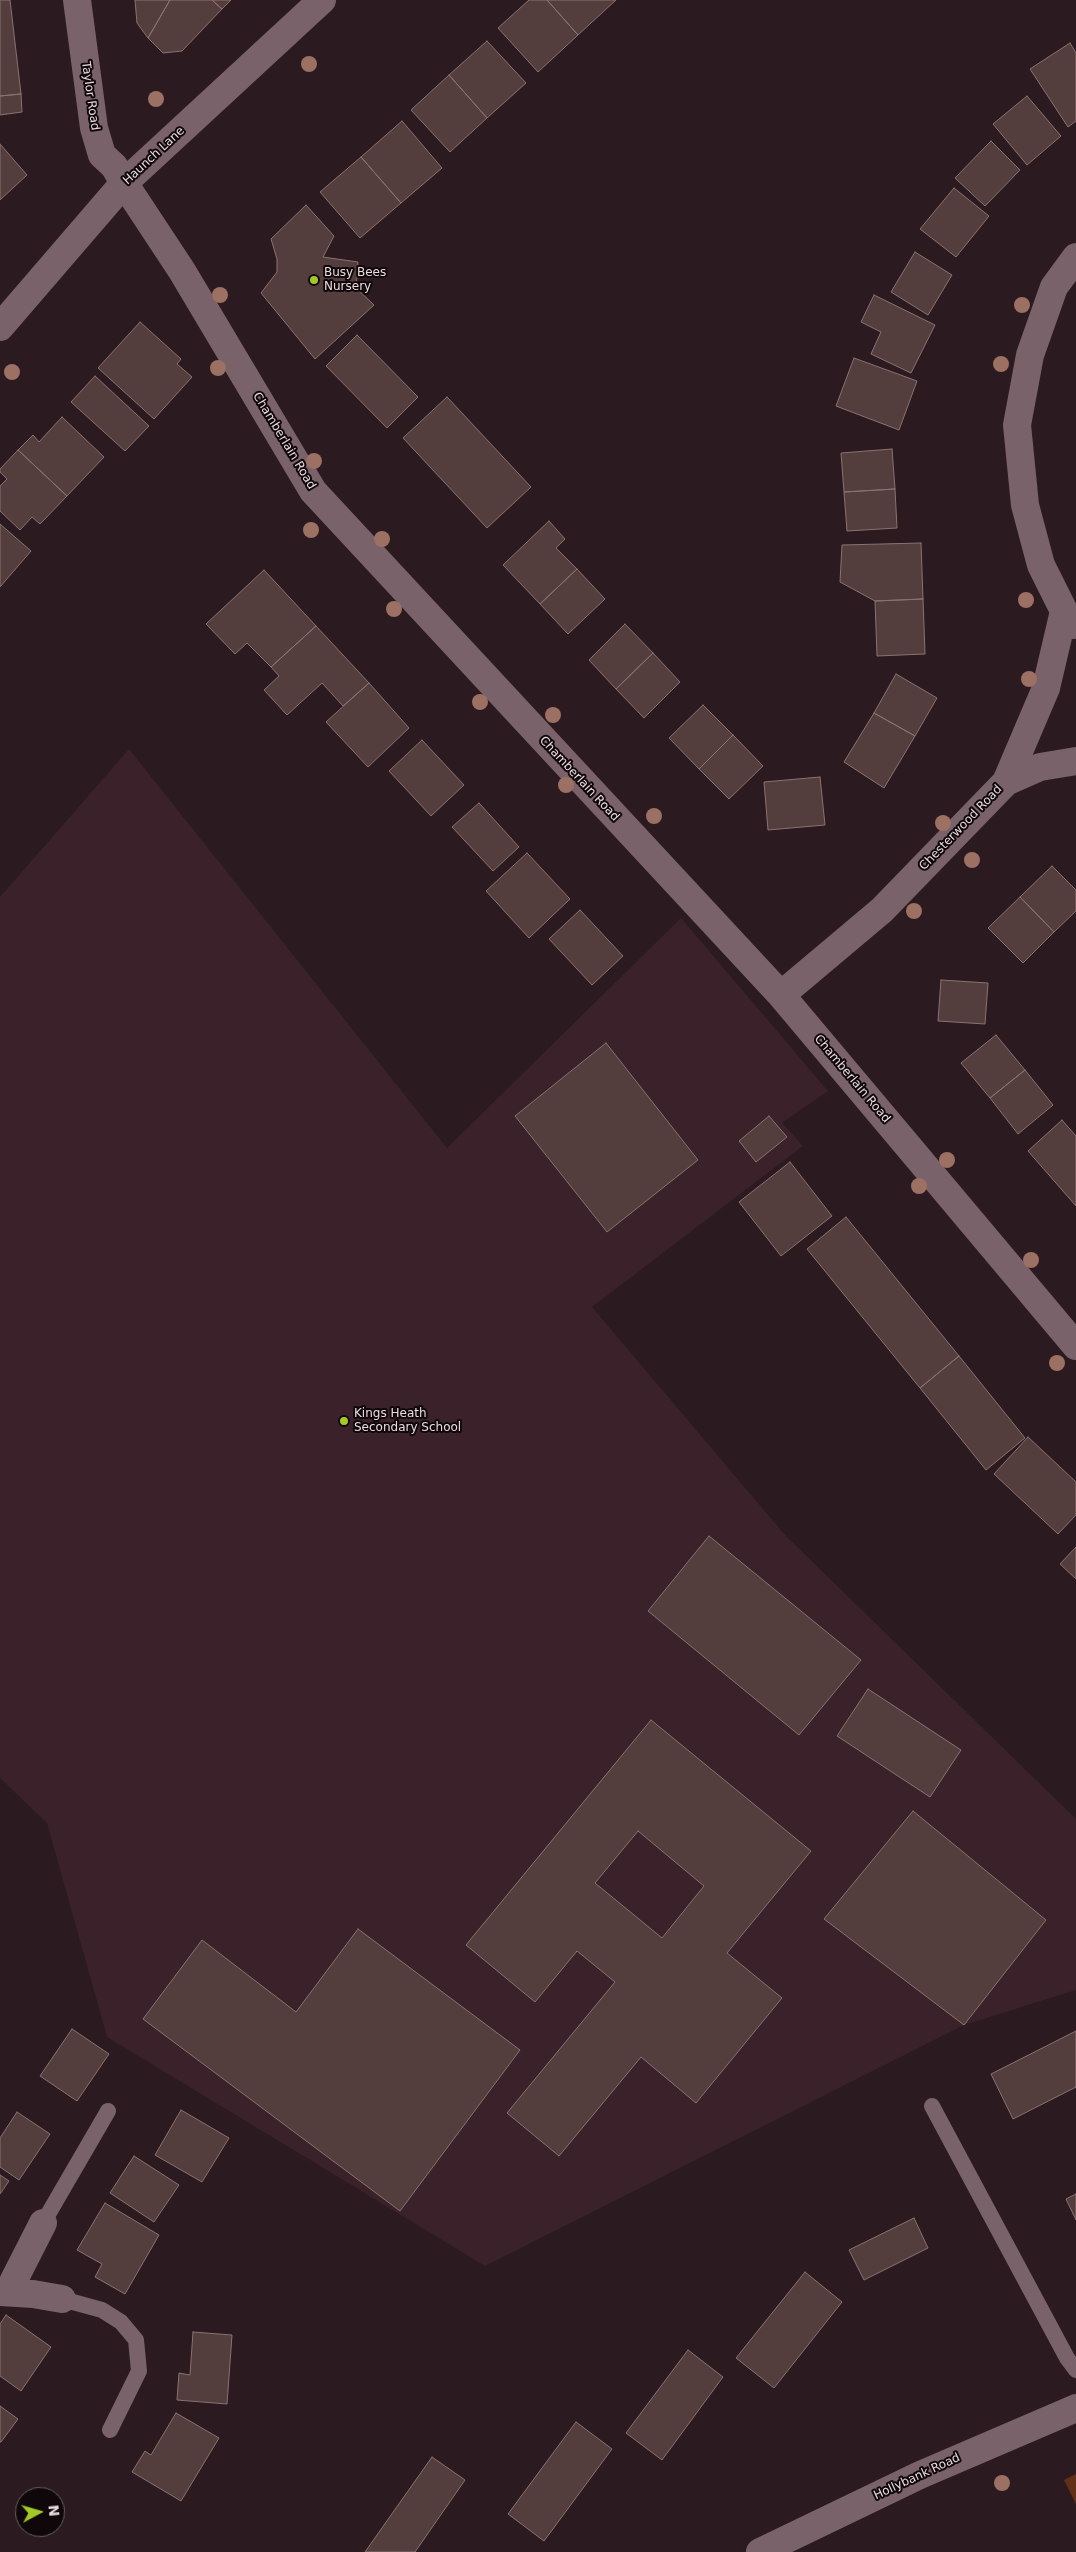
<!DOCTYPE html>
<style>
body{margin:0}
#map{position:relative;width:1076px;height:2552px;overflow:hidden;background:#2c1a21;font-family:"DejaVu Sans",sans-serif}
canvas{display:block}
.north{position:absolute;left:15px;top:2487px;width:50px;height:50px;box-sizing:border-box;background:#0f070a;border:1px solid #665c60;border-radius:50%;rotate:84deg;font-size:14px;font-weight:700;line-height:20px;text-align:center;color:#e9dce0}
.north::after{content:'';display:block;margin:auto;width:18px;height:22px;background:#a3c927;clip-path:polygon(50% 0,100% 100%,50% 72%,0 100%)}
</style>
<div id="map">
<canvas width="1076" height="2552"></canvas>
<div class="north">N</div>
</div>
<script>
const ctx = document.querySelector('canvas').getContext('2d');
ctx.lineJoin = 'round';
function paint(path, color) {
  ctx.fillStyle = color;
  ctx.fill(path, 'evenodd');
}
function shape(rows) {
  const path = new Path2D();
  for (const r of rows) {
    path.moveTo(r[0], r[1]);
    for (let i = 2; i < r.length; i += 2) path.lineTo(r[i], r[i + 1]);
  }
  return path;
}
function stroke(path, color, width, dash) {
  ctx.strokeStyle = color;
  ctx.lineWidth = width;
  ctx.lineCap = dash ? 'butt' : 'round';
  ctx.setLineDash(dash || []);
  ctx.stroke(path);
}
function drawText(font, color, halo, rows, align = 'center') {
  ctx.font = font + ' "DejaVu Sans",sans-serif';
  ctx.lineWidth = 4;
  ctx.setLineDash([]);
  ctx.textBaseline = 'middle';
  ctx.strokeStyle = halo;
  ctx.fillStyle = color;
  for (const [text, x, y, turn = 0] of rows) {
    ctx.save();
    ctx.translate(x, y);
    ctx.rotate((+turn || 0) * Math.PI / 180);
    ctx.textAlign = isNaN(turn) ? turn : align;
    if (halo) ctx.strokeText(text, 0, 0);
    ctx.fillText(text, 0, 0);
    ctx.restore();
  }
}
paint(shape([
 [129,749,447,1148,681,918,828,1091,782,1123,803,1146,592,1307,785,1535,1076,1819,1076,1990,964,2025,485,2266,107,2037,47,1823,0,1778,0,897]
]), '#3a212a');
paint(shape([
 [1076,2474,1076,2504,1064,2480]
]), '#623017');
const building = shape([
 [0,0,10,0,21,94,0,96,0,0],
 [135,0,170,0,148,38,137,23,135,0],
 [170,0,212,0,222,9,182,51,163,53,148,38,170,0],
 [212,0,231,0,222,9,212,0],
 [529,0,547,0,578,35,538,72,498,28,529,0],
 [547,0,616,0,578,35,547,0],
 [487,41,526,83,487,118,449,75,487,41],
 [1070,43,1076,53,1076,121,1068,127,1030,69,1070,43],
 [449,75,487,118,450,152,411,110,449,75],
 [21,94,22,112,0,115,0,96,21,94],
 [1027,96,1061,136,1027,165,993,124,1027,96],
 [402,121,442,168,401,203,361,157,402,121],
 [991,141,1020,170,985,206,955,178,991,141],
 [0,144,27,175,0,200,0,144],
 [361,157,401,203,360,238,320,192,361,157],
 [954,188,989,216,956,257,920,229,954,188],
 [306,205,334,236,323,257,358,262,356,288,374,305,315,359,261,293,277,272,277,259,271,239,306,205],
 [915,252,952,275,928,315,891,292,915,252],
 [874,295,935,325,911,373,871,354,881,332,861,322,874,295],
 [140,322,181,359,177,364,192,377,154,419,98,368,140,322],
 [357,335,418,397,387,428,326,366,357,335],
 [854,358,917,381,899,430,836,406,854,358],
 [95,376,149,426,125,451,71,402,95,376],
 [447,397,531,487,487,528,403,438,447,397],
 [62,417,104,457,67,496,18,450,33,435,39,442,62,417],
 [892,449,895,489,844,492,841,453,892,449],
 [18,450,67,496,40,524,32,517,20,530,0,511,0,486,7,479,0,472,0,469,18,450],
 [895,489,897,528,847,531,844,492,895,489],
 [549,521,565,539,556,548,577,569,540,604,503,565,549,521],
 [0,524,31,551,0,587,0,524],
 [921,543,923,599,875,601,840,582,842,545,921,543],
 [577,569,605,599,568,634,540,604,577,569],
 [264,570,316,626,271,667,247,643,235,654,206,624,264,570],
 [923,599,925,654,877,656,875,601,923,599],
 [625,624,653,653,616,689,589,660,625,624],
 [316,626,369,683,343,706,322,683,287,715,264,690,279,676,271,667,316,626],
 [653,653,680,682,644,718,616,689,653,653],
 [896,674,937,698,915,736,874,713,896,674],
 [369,683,409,728,368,767,326,722,369,683],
 [703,705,733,735,699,769,669,738,703,705],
 [874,713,915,736,884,788,844,762,874,713],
 [733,735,763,766,729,799,699,769,733,735],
 [422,740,464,785,431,816,389,771,422,740],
 [820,777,825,825,768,830,764,782,820,777],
 [479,803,519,847,493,871,452,827,479,803],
 [527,853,570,899,529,938,486,891,527,853],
 [1052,866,1076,890,1076,911,1054,932,1020,897,1052,866],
 [1020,897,1054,932,1023,963,988,928,1020,897],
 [580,910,623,956,592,985,549,939,580,910],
 [941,980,988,983,985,1024,938,1021,941,980],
 [996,1035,1025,1070,990,1098,961,1063,996,1035],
 [606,1043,698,1160,607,1232,515,1116,606,1043],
 [1025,1070,1053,1105,1018,1134,990,1098,1025,1070],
 [769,1116,787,1137,756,1162,739,1141,769,1116],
 [1062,1120,1076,1136,1076,1206,1028,1151,1062,1120],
 [790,1162,832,1216,781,1256,739,1202,790,1162],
 [846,1217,959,1356,920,1388,807,1249,846,1217],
 [959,1356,1025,1438,986,1470,920,1388,959,1356],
 [1028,1437,1076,1482,1076,1515,1058,1534,994,1474,1028,1437],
 [709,1536,861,1660,799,1735,648,1611,709,1536],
 [1076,1547,1076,1579,1060,1564,1076,1547],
 [868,1689,961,1750,930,1797,837,1736,868,1689],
 [651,1720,811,1851,727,1953,782,1998,696,2103,641,2057,559,2156,507,2113,615,1982,577,1951,535,2002,466,1945,651,1720],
 [638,1831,704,1886,662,1938,595,1883,638,1831],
 [913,1811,1046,1920,964,2025,824,1919,913,1811],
 [358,1929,520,2050,400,2211,143,2019,202,1940,296,2012,358,1929],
 [72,2029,109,2054,77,2101,40,2076,72,2029],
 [1076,2031,1076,2087,1013,2119,991,2074,1076,2031],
 [181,2110,229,2138,202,2182,155,2155,181,2110],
 [17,2112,50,2134,19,2180,0,2167,0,2138,17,2112],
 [134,2156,179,2185,154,2222,110,2193,134,2156],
 [0,2175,9,2181,0,2194,0,2175],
 [1076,2194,1076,2220,1066,2199,1076,2194],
 [105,2203,159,2235,125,2294,95,2277,102,2264,77,2250,105,2203],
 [914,2218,928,2248,864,2280,849,2250,914,2218],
 [805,2272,842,2302,774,2388,736,2358,805,2272],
 [6,2315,51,2347,21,2391,0,2376,0,2324,6,2315],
 [193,2332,232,2335,227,2404,177,2400,179,2373,190,2375,193,2332],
 [688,2350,723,2377,662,2460,626,2433,688,2350],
 [0,2406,18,2419,1,2442,0,2442,0,2406],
 [176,2413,219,2438,181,2501,132,2472,145,2451,151,2455,176,2413],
 [576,2422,612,2449,544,2541,508,2514,576,2422],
 [432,2457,465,2480,415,2552,365,2552,432,2457]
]);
paint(building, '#543e3d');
stroke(building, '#8a7271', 1);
stroke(shape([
 [932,2106,1067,2358,1076,2370],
 [43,2223,108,2111],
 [62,2299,102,2310,121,2322,136,2340,139,2371,110,2430]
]), '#79626a', 16);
stroke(shape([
 [124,183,182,271,313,491,781,995,1076,1346],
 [1073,625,1064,611,1041,565,1025,505,1017,425,1030,355,1054,287,1076,257],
 [1006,782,1040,767,1076,761],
 [781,995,882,910,1006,782,1046,688,1064,611],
 [0,2292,33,2294,62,2299],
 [8,2292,43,2223]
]), '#79626a', 28);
stroke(shape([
 [77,0,94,128,102,155,114,166,124,183],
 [0,327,124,183,322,0],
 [760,2552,920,2475,1076,2408]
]), '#79626a', 28);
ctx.fillStyle = '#9c7062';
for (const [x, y] of [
 [309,64],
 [156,99],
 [220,295],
 [1022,305],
 [1001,364],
 [218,368],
 [12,372],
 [314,461],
 [311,530],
 [382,539],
 [1026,600],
 [394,609],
 [1029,679],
 [480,702],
 [553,715],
 [566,785],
 [654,816],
 [943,823],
 [972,860],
 [914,911],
 [947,1160],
 [919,1186],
 [1031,1260],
 [1057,1363],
 [1002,2483]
]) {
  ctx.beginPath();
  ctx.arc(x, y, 8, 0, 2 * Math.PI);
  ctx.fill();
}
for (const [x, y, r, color] of [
 [314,280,5,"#a3c927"],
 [344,1421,5,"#a3c927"]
]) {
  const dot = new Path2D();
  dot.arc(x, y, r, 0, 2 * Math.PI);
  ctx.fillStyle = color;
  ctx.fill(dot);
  stroke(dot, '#0f070a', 2);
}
drawText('12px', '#e9dce0', '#0f070a', [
 ["Taylor Road",90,96,82],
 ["Haunch Lane",154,156,-43],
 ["Chamberlain Road",284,441,59],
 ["Chamberlain Road",579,779,47],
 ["Chesterwood Road",961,828,-46],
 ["Chamberlain Road",852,1079,50],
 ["Hollybank Road",917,2477,-25]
]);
drawText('12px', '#e9dce0', '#0f070a', [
 ["Busy Bees",324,273],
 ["Nursery",324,287],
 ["Kings Heath",354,1414],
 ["Secondary School",354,1428]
], 'left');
</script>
